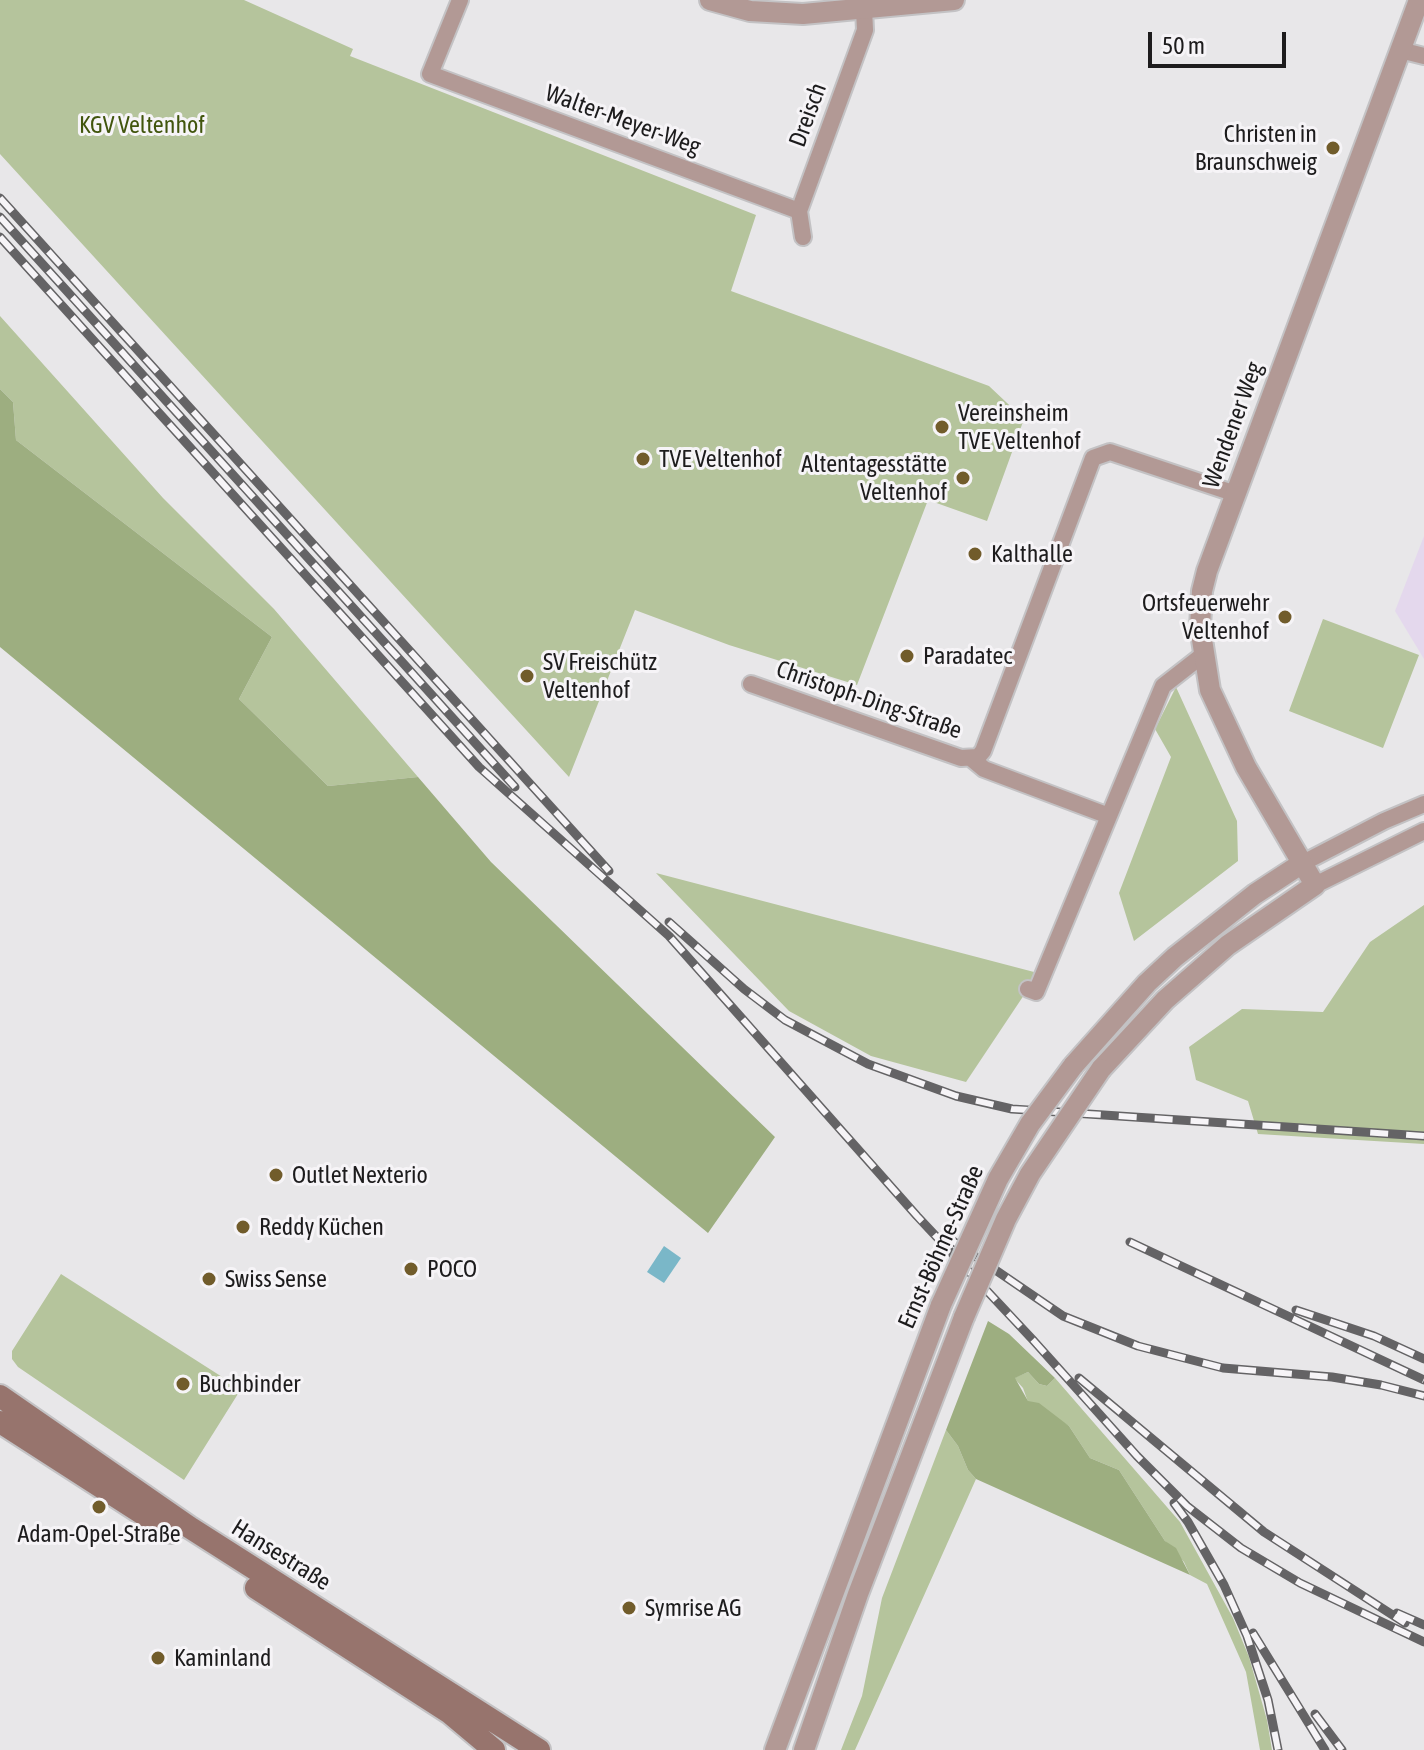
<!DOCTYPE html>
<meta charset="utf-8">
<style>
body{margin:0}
#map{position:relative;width:1424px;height:1750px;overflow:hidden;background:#e8e7e9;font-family:"Asap Condensed",sans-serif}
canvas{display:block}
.scale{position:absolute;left:1148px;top:32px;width:138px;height:36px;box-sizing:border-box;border:4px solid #1d1c1d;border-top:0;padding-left:10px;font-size:24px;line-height:28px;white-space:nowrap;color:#1d1c1d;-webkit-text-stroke:6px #f6f4f7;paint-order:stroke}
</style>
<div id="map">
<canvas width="1424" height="1750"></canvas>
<div class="scale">50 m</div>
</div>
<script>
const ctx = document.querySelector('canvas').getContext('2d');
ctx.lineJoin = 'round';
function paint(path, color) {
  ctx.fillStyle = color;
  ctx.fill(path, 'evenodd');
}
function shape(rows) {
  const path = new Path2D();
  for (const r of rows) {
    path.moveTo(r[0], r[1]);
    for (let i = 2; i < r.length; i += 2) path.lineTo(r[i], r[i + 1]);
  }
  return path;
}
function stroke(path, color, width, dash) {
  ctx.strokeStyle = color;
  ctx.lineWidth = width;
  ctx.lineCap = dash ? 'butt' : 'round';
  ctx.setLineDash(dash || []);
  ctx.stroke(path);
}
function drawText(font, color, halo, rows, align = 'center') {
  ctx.font = font + ' "Asap Condensed",sans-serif';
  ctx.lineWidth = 6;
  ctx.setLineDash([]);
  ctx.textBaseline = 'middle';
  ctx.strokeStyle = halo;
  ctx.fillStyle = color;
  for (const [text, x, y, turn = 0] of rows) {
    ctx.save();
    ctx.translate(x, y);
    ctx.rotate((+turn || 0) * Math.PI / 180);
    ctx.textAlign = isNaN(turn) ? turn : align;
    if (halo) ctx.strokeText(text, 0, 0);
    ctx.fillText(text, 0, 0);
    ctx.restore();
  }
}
paint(shape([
 [1424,536,1424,659,1395,611]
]), '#e4d8ed');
paint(shape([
 [0,0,244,0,353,49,350,56,756,215,731,291,989,386,1024,419,987,521,928,500,857,685,729,645,635,610,569,777,0,154],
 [0,316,163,498,274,609,418,777,328,786,239,699,272,637,16,440,13,402,0,389],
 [1323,619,1419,655,1383,748,1289,711],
 [1176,687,1237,821,1238,861,1134,941,1119,893,1171,757,1155,729],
 [656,873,1034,972,1028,989,966,1082,871,1056,789,1011],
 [1424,905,1424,1144,1258,1134,1248,1101,1196,1080,1189,1047,1242,1009,1323,1012,1370,942],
 [61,1274,241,1389,184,1480,18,1367,12,1359,12,1351],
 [1028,1372,1039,1384,1047,1386,1055,1378,1180,1522,1233,1618,1249,1657,1267,1720,1272,1750,1260,1750,1246,1672,1207,1584,1190,1575,1184,1562,1165,1541,1119,1470,1090,1458,1069,1426,1028,1402,1023,1388,1014,1378],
 [946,1430,958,1446,968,1470,976,1479,855,1750,841,1750,862,1696,882,1598]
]), '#b5c49c');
paint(shape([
 [0,389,13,402,16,440,272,637,239,699,328,786,418,777,491,862,775,1137,708,1233,0,647],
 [988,1321,1009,1334,1055,1378,1047,1386,1039,1384,1028,1372,1015,1378,1028,1401,1039,1403,1069,1426,1090,1458,1119,1470,1165,1541,1176,1548,1190,1575,976,1479,968,1470,958,1446,946,1430]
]), '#9dae80');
paint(shape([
 [664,1246,681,1258,664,1283,647,1272]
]), '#7ab7c8');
const minor = shape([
 [460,0,430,74,799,211],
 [1400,50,1424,56],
 [803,237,799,211,865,30,864,9],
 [751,684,961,758,978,757,983,751,1093,458,1110,452,1236,494],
 [972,759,984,769,1109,816,1163,686,1204,654],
 [1301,864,1384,821,1424,804],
 [1315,885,1424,831],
 [1028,989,1036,992,1109,816]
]);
const tertiary = shape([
 [710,0,750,11,803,14,954,0],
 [1073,1066,1147,983,1175,957,1255,894,1301,864],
 [1101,1069,1165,1000,1228,945,1315,885,1246,767,1210,690,1200,627,1202,591,1207,571,1419,0],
 [775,1750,941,1305],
 [804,1750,858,1594,964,1317]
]);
const secondary = shape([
 [0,1396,189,1527,539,1750],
 [0,1422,171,1532],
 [256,1588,450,1713,494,1750]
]);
stroke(minor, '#c3c2c4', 20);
stroke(tertiary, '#c3c2c4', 24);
stroke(secondary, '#c3c2c4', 26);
stroke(minor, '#b29995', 16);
stroke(tertiary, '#b29995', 20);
stroke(secondary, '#97746d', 22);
const rail = shape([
 [0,198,609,871],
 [0,217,515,787],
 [0,237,479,767,669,936,917,1216,1033,1340,1137,1456,1187,1506,1241,1548,1300,1583,1424,1642],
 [669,922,744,989,785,1020,868,1064,956,1096,1012,1109,1424,1136],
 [947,1237,1063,1316,1138,1346,1223,1368,1332,1377,1381,1385,1424,1396],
 [1130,1242,1424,1380],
 [1296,1310,1374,1336,1424,1359],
 [1079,1378,1264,1532,1405,1623],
 [1174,1503,1188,1522,1224,1585,1247,1636,1268,1700,1278,1750],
 [1397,1613,1424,1625],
 [1253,1633,1325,1750],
 [1315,1714,1342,1750]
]);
stroke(rail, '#646365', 9);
stroke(rail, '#f6f4f7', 6, [18]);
const tertiaryBridge = shape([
 [941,1305,998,1179,1030,1124,1073,1066],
 [964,1317,1006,1219,1030,1174,1101,1069]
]);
stroke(tertiaryBridge, '#c3c2c4', 24, []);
stroke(tertiaryBridge, '#b29995', 20);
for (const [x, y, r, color] of [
 [1333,148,8,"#715c2b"],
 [942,427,8,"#715c2b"],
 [643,459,8,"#715c2b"],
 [963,478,8,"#715c2b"],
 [975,554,8,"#715c2b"],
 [1285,617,8,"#715c2b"],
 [907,656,8,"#715c2b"],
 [527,676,8,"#715c2b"],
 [276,1175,8,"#715c2b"],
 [243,1227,8,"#715c2b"],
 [411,1269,8,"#715c2b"],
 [209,1279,8,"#715c2b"],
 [183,1384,8,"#715c2b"],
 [99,1507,8,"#715c2b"],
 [629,1608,8,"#715c2b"],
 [158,1658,8,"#715c2b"]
]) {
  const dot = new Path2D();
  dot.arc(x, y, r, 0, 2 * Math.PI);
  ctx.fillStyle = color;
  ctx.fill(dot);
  stroke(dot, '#f6f4f7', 3);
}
drawText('24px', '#1d1c1d', '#f6f4f7', [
 ["Dreisch",808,115,-70],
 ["Walter-Meyer-Weg",623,120,20],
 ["Wendener Weg",1233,425,-70],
 ["Christoph-Ding-Straße",869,700,19],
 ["Ernst-Böhme-Straße",941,1247,-66],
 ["Hansestraße",281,1555,32]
]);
drawText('24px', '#41550d', '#f6f4f7', [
 ["KGV Veltenhof",142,125]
]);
drawText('24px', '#1d1c1d', '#f6f4f7', [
 ["Christen in",1317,134,"right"],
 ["Braunschweig",1317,162,"right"],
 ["Vereinsheim",958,413],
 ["TVE Veltenhof",958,441],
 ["TVE Veltenhof",659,459],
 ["Altentagesstätte",947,464,"right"],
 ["Veltenhof",947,492,"right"],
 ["Kalthalle",991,554],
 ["Ortsfeuerwehr",1269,603,"right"],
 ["Veltenhof",1269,631,"right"],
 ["Paradatec",923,656],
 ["SV Freischütz",543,662],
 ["Veltenhof",543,690],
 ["Outlet Nexterio",292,1175],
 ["Reddy Küchen",259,1227],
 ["POCO",427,1269],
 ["Swiss Sense",225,1279],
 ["Buchbinder",199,1384],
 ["Adam-Opel-Straße",99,1534,"center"],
 ["Symrise AG",645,1608],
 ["Kaminland",174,1658]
], 'left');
</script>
